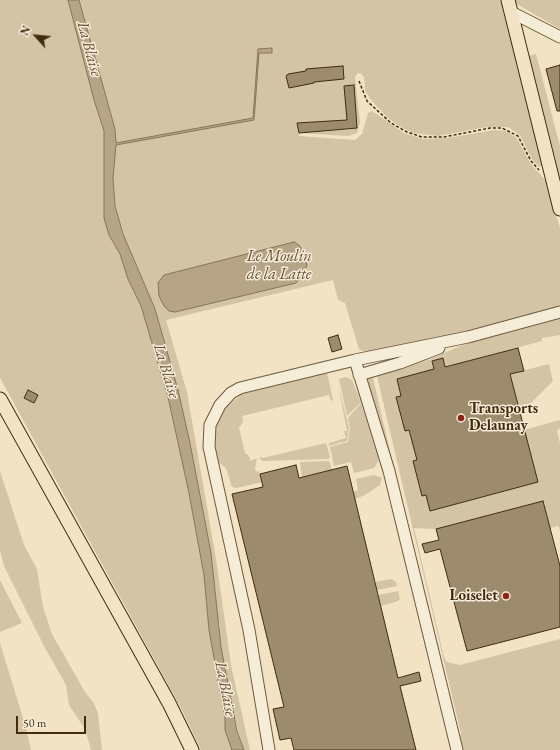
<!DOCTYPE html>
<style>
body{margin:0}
#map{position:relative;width:560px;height:750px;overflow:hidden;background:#f1e3c4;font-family:"EB Garamond",serif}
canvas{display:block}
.north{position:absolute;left:16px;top:16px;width:40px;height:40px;-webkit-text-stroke:3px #f6edd9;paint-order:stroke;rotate:297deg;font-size:11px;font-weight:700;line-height:16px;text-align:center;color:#422b0e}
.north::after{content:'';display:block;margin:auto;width:14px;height:18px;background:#422b0e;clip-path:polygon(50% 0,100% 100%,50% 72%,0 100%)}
.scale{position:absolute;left:16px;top:716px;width:70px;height:18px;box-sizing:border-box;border:2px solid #422b0e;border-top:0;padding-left:5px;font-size:12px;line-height:14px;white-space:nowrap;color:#422b0e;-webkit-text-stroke:3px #f6edd9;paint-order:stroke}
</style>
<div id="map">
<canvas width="560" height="750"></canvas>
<div class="north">N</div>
<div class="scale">50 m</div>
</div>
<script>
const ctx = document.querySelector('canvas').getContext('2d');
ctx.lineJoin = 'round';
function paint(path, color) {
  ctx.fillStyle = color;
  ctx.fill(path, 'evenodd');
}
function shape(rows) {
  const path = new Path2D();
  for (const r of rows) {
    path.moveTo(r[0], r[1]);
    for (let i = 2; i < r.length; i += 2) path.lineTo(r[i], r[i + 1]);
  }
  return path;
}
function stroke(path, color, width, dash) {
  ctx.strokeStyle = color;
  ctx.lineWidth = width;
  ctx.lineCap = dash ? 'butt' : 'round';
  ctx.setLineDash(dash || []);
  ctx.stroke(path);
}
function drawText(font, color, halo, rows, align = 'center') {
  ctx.font = font + ' "EB Garamond",serif';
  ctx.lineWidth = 3;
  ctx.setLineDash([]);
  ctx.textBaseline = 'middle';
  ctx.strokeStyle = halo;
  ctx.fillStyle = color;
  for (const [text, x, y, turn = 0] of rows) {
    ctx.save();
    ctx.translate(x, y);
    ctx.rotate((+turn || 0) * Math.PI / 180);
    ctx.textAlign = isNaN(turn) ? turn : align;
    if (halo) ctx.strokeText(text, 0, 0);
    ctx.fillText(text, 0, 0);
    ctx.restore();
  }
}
paint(shape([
 [0,0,68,0,94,100,104,131,104,218,109,235,120,254,128,279,141,306,168,397,189,493,204,575,209,630,225,718,225,730,232,750,201,750,182,710,0,378],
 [79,0,503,0,543,164,540,167,533,161,520,135,508,127,487,127,438,136,414,133,402,128,388,118,370,99,365,90,364,77,360,73,357,74,355,77,360,122,357,133,348,136,299,133,299,136,355,140,362,134,368,113,372,111,404,133,423,139,448,138,494,130,505,131,516,137,531,164,545,180,560,228,560,308,377,353,368,354,359,349,345,303,338,300,333,280,166,320,187,392,217,565,231,665,250,750,244,750,238,731,228,686,219,637,220,625,217,617,211,553,190,443,178,390,155,309,123,234,115,206,113,178,116,145,254,120,258,49,253,118,116,143,115,129],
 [512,0,560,0,560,29,515,3],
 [536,54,560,146,560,190,527,56],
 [560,318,560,335,542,338,542,341,445,367,443,359,432,361,434,369,401,396,396,397,409,430,431,511,538,482,524,430,560,420,560,428,557,431,560,443,560,530,558,526,550,528,543,501,436,529,414,528,444,657,447,662,460,665,560,639,560,750,463,750,459,735,461,734,377,376,373,378,394,469,366,382,369,376,376,374,431,359,467,343],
 [549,364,553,381,528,406,527,404,518,406,510,374],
 [327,373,333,400,331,401,329,395,242,416,243,422,239,428,245,453,249,456,251,461,257,458,255,469,257,472,259,471,262,482,237,488,232,487,226,468,218,462,214,441,215,428,225,408,242,394],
 [346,377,352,380,361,402,347,416,339,379],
 [338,384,349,428,347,441,329,446,329,443,346,438,344,431,347,431],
 [361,403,379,460,374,468,354,473,351,462,334,466,330,447,348,442,350,428,348,418],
 [326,443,330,457,328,459,263,461,260,459,259,458,262,457,263,458],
 [328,461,330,463,332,470,302,477,300,462],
 [0,471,24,545,37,569,43,607,52,634,85,692,93,702,98,713,102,750,91,750,85,729,69,705,66,685,44,646,4,566,0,550],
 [374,475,382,478,380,485,365,495,355,499,353,492,358,490,356,479],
 [392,579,396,582,397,586,377,590,375,582],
 [0,580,22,623,0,632],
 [398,591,400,599,398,601,381,606,378,595],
 [0,643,26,728,31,750,0,750]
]), '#d3c4a5');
const water = shape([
 [68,0,79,0,115,129,116,143,253,118,258,49,272,48,272,53,259,53,254,120,116,145,113,178,115,206,123,234,155,309,178,390,190,443,211,553,221,647,237,731,244,750,232,750,225,730,225,718,209,630,204,575,189,493,168,397,141,306,128,279,120,254,109,235,104,218,104,131,94,100,68,0],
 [294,242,300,246,307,265,303,275,296,283,175,312,169,311,164,306,159,296,158,283,164,275,294,242]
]);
paint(water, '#b6a486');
stroke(water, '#887456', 1);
const building = shape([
 [560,65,560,111,557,111,546,69,560,65],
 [343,66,344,79,314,82,314,83,289,88,286,76,288,74,306,71,306,69,343,66],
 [354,85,357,128,299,133,297,123,347,120,344,86,354,85],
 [338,335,342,349,332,352,328,338,338,335],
 [518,348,524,371,510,374,538,482,430,511,426,495,422,496,413,461,417,460,409,430,405,431,396,397,401,396,397,379,434,369,432,361,443,358,445,367,518,348],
 [28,390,38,395,34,403,24,398,28,390],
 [296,465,299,478,347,466,398,678,419,672,421,681,400,686,416,750,294,750,291,738,280,740,273,709,284,707,232,494,263,487,260,474,296,465],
 [543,501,560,566,560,627,467,651,440,549,425,553,422,544,439,540,436,529,543,501]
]);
paint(building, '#9d8b6d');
stroke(building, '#422b0e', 1);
const minor = shape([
 [511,12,560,37],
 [355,360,468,337,560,312],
 [359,375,400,363,439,348],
 [269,750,249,630,209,447,210,425,220,405,231,393,240,388,355,360,389,471,457,750]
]);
const major = shape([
 [508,0,560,209],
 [0,399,169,703,192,750]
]);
stroke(minor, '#6e593c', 13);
stroke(major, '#422b0e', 15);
stroke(shape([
 [359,81,367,101,391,123,407,132,422,137,444,137,490,128,502,128,518,136,531,161,539,170]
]), '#422b0e', 1.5, [3, 2]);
stroke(minor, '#f6edd9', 11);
stroke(major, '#f1e3c4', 13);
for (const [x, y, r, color] of [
 [461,418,4,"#8f2418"],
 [506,596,4,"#8f2418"]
]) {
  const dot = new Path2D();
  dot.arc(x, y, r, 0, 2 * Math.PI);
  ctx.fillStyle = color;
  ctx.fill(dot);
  stroke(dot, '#f6edd9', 1.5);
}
drawText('bold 15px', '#422b0e', '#f6edd9', [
 ["Transports",469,409],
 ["Delaunay",469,426],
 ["Loiselet",498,596,"right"]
], 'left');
drawText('italic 16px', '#654f32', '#f6edd9', [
 ["La Blaise",89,49,75],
 ["Le Moulin",279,257],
 ["de la Latte",279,275],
 ["La Blaise",166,371,73],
 ["La Blaise",225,689,79]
]);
</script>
